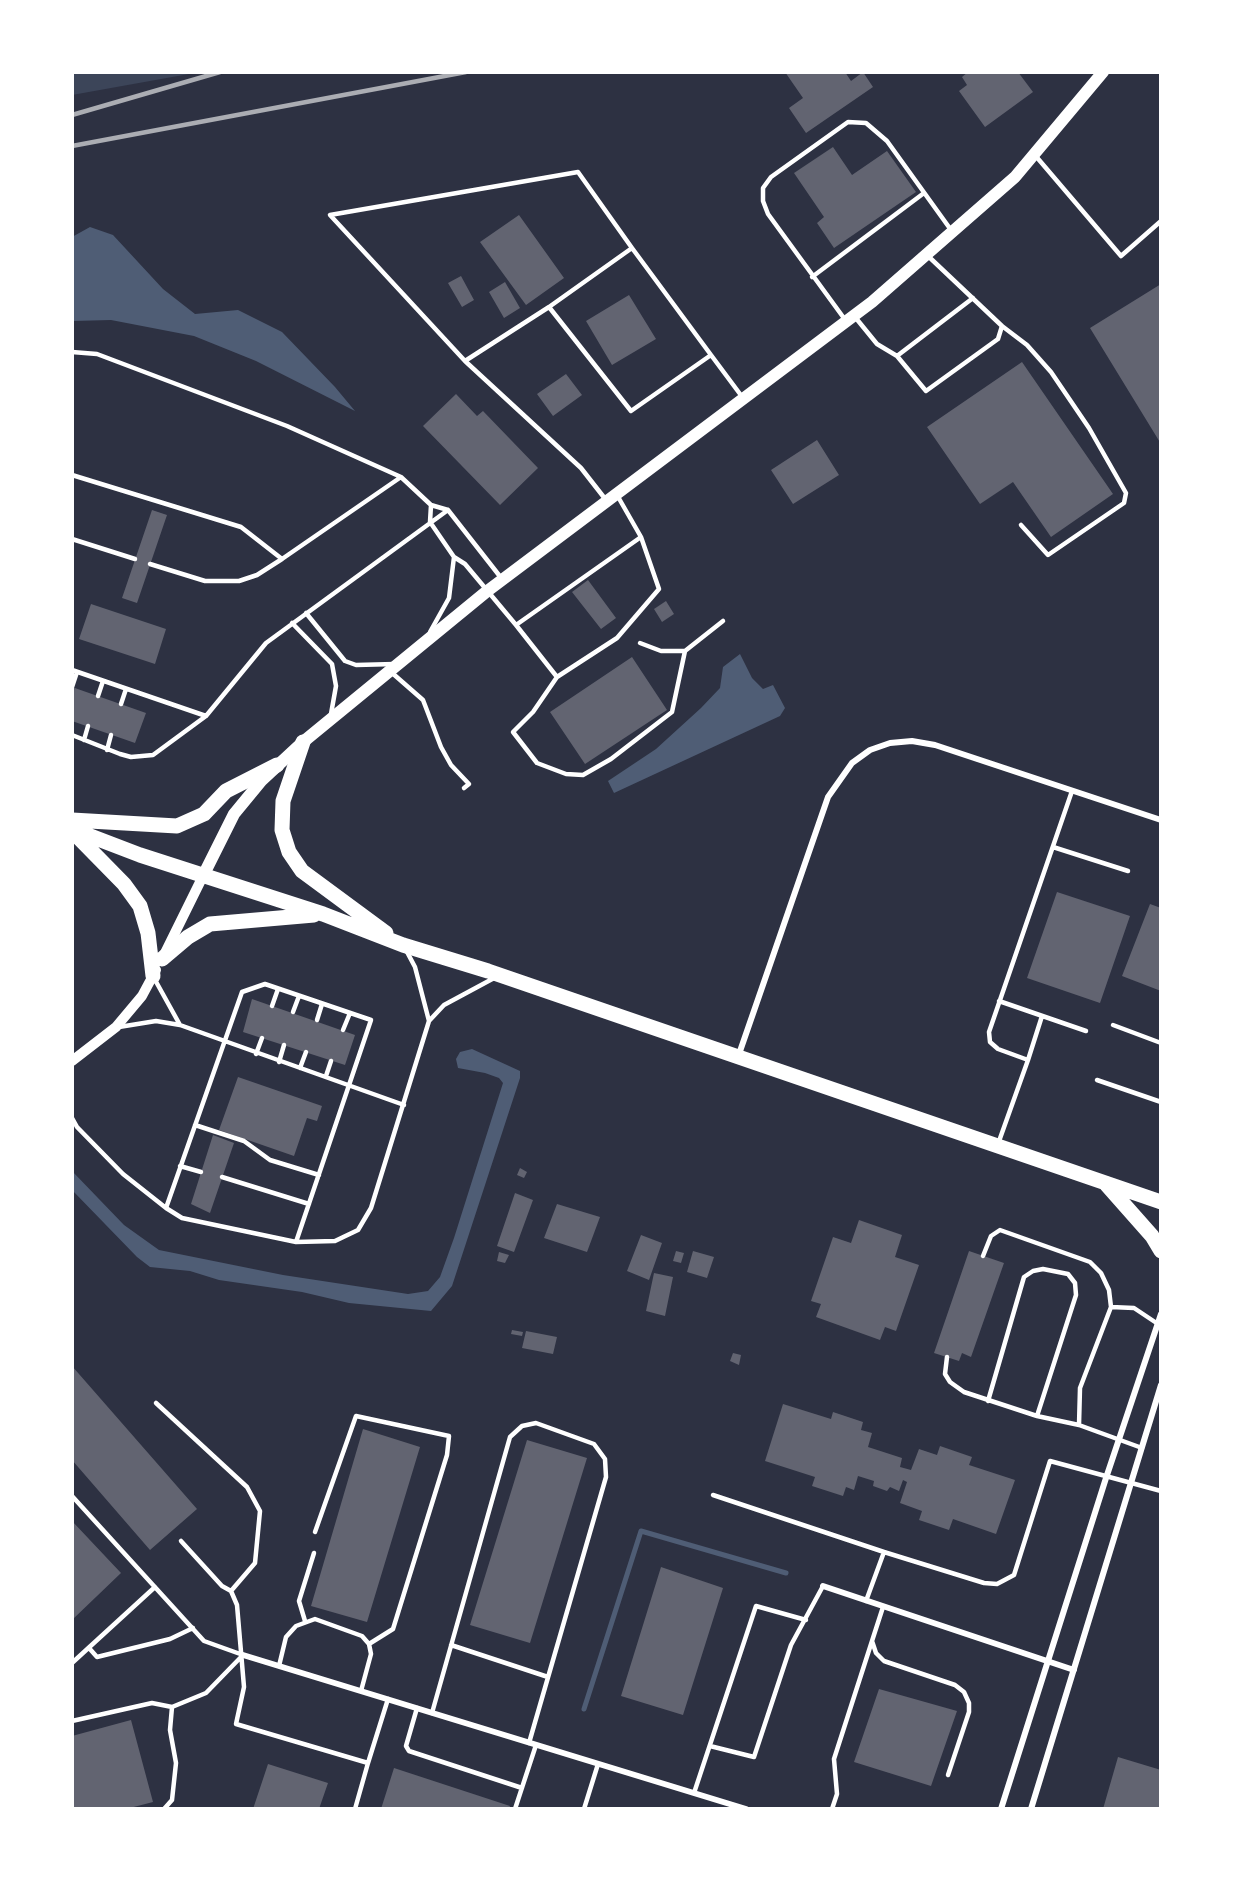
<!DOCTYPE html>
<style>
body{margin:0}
#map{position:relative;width:1233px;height:1881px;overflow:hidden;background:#2d3142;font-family:"PT Sans Narrow",sans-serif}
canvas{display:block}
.frame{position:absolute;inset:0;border:74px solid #fff;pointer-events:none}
</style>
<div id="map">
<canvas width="1233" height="1881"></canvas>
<div class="frame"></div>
</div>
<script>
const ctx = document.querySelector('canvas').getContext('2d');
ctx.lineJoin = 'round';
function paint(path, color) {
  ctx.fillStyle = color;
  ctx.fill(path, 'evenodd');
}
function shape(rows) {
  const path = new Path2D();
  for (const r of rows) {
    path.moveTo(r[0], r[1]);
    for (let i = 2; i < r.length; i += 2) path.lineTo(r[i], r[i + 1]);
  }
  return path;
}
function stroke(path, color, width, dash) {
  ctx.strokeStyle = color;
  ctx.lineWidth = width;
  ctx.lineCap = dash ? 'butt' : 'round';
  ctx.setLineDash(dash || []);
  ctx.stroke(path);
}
paint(shape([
 [72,72,200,72,72,95]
]), '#3c4559');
paint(shape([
 [90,227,113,235,163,289,195,314,238,310,282,332,335,387,355,411,256,361,194,336,111,320,72,321,72,237],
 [740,654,752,678,763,689,773,685,785,708,780,716,614,793,608,781,656,749,701,708,720,688,723,667],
 [472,1049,520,1071,520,1078,452,1286,431,1311,349,1303,302,1292,219,1280,190,1271,150,1267,137,1257,72,1190,72,1171,124,1225,159,1250,283,1275,408,1294,428,1291,440,1277,454,1238,503,1083,499,1078,485,1073,458,1068,456,1059,460,1052]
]), '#4f5d75');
stroke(shape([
 [584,1709,641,1531,786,1573]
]), '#4f5d75', 5);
paint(shape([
 [785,72,845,72,851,81,863,72,873,87,806,133,789,108,803,98],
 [968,72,1018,72,1033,92,985,127,959,91,967,85,962,77],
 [833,147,852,175,887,151,916,192,834,248,817,223,824,217,794,173],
 [519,215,564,278,526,305,480,242],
 [461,276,474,300,462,307,448,283],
 [505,282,520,308,504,318,489,292],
 [1161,284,1161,444,1090,328],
 [629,295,656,339,612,365,586,321],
 [1022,362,1113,494,1051,537,1013,482,980,504,927,427],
 [566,374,582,395,553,416,537,394],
 [456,394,477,416,483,411,538,468,500,505,423,426],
 [817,440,839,475,793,504,771,470],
 [152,510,167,515,137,603,122,598],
 [588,580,616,618,601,629,572,592],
 [666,601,674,614,662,622,654,609],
 [91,604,166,629,155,664,79,639],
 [632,657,667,710,585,764,550,712],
 [72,687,146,713,135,743,72,721],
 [1057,892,1130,916,1100,1003,1027,978],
 [1150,904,1161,908,1161,991,1122,976],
 [252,999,355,1035,345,1065,243,1032],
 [238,1077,322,1106,317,1121,307,1118,294,1156,219,1130],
 [213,1135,234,1143,210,1213,191,1204],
 [520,1168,527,1172,524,1178,517,1175],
 [515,1193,533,1200,514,1252,497,1246],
 [557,1204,600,1217,587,1252,544,1238],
 [859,1220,902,1235,895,1257,919,1265,896,1331,885,1327,880,1340,816,1317,821,1304,811,1301,833,1237,851,1243],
 [641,1235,662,1243,649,1280,627,1271],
 [676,1251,684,1253,681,1263,673,1261],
 [693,1251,714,1257,707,1278,687,1272],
 [969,1251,1004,1263,971,1357,962,1353,959,1361,934,1353],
 [499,1252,509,1255,505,1263,497,1261],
 [654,1273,673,1277,665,1316,646,1311],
 [512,1330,523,1332,522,1336,511,1334],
 [526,1331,557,1337,553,1354,522,1348],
 [733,1353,741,1355,739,1365,730,1361],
 [72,1366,197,1509,150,1550,72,1460],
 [783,1404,831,1419,833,1412,863,1422,861,1430,872,1433,868,1447,902,1458,900,1467,911,1470,919,1449,937,1455,940,1446,972,1457,969,1465,1015,1480,996,1534,953,1519,949,1530,919,1520,922,1511,900,1503,907,1482,903,1480,899,1491,890,1487,887,1491,873,1486,874,1481,858,1476,854,1490,846,1487,843,1496,812,1486,815,1477,765,1461],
 [363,1429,420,1447,367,1622,311,1606],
 [527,1440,587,1458,530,1643,470,1625],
 [72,1521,121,1573,72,1620],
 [661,1567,723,1588,683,1715,621,1696],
 [879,1689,957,1711,931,1786,854,1762],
 [131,1720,153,1802,126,1809,72,1809,72,1736],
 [1118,1757,1161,1770,1161,1809,1103,1809],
 [268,1764,328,1783,319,1809,253,1809],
 [394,1768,510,1806,509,1809,381,1809]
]), '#626471');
stroke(shape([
 [1034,154,1121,256,1161,221],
 [812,277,924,193],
 [855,317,877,344,897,356,926,391,998,339,1002,326,928,256],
 [846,321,768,214,763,201,763,188,771,177,848,122,866,123,887,141,951,230],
 [1002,326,1027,345,1051,372,1089,428,1126,493,1124,503,1048,555,1021,525],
 [72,352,97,354,287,426,401,477,431,505,448,510,502,579],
 [711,355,632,248,549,307,631,411,711,355,743,398],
 [897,356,973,298],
 [465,361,549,307],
 [72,475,241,527,282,559],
 [606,500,581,468,465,361,330,215,578,172,632,248],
 [431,505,430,522,454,557,465,564,516,625,641,537,617,495],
 [72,539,135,559],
 [150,564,205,581,239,581,257,575,282,559,401,477],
 [306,613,345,661,356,665,395,664],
 [292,623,332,664,336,686,331,714],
 [516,625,557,677,617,638,659,589,641,537],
 [430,632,449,598,454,557],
 [640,643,661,651,685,651],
 [72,670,206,716],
 [391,672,423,700,441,747,451,765,469,784,464,788],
 [557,677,533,712,513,732,537,763,566,774,583,775,611,759,672,712,685,651,723,621],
 [72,687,77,672],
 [98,696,103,681],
 [121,704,126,689],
 [72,735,120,754,131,757,153,755,206,716,266,643,448,510],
 [84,740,88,726],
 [107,750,111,735],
 [1053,847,1128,871],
 [406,950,415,967,429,1021],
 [154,978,180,1025],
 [999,1001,1086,1031],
 [272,1006,278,989],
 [293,1012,299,996],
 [317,1020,322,1004],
 [1113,1025,1161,1043],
 [119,1027,156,1021,180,1025,404,1105],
 [343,1030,350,1013],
 [256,1054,262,1038],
 [1028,1060,1042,1016],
 [279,1062,284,1045],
 [300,1068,306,1052],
 [326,1076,331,1061],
 [1097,1080,1161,1102],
 [72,1118,77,1127,123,1174,166,1208,182,1218,296,1242,371,1020,265,984,242,992,166,1208],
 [195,1125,244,1141,270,1160,319,1175],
 [998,1144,1028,1060,998,1049,990,1042,989,1032,1072,791],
 [180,1166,201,1172],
 [222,1177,309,1204],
 [296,1242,335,1241,358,1230,371,1208,429,1021,444,1005,496,977],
 [983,1256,991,1236,1000,1230,1090,1262,1101,1273,1109,1290,1111,1307],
 [947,1357,945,1374,950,1382,964,1392,1037,1416,1079,1425,1142,1448],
 [988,1401,1024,1277,1033,1271,1043,1269,1068,1274,1075,1283,1076,1295,1037,1416],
 [156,1403,247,1487,260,1511,255,1563,231,1591],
 [1079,1425,1080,1388,1111,1307,1134,1308,1158,1324],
 [713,1495,884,1552],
 [72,1496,204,1641,243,1655],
 [315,1532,356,1416,449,1436,447,1455,393,1629,369,1644],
 [181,1541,222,1586,231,1591,237,1605,244,1687,236,1724,368,1763,388,1699],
 [866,1601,884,1552,984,1583,997,1584,1014,1575,1050,1461,1161,1491],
 [883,1607,872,1641,876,1653,884,1661,955,1685,964,1692,969,1703,969,1712,948,1775],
 [305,1621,299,1601,314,1553],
 [451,1645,548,1677],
 [89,1648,97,1657,170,1639,193,1628],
 [72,1663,155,1587],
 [279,1666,286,1637,296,1626,315,1619,362,1636,369,1644,371,1654,361,1691],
 [417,1708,406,1746,409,1751,522,1788],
 [432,1713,510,1437,522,1426,536,1423,594,1444,605,1459,606,1477,529,1743],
 [72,1721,152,1703,172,1707,206,1693,243,1655],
 [710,1746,754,1757,791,1645,823,1586],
 [694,1793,756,1606,806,1620],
 [164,1809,172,1800,176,1763,170,1730,172,1707],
 [355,1809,368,1763],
 [515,1809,536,1745],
 [584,1809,598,1764],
 [832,1809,837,1794,834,1759,872,1641]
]), '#fff', 4.5);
stroke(shape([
 [738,1057,828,797,852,763,870,750,890,743,912,741,935,745,1161,820],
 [823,1586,1074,1670],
 [243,1655,746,1809],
 [1001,1809,1106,1478,1161,1314],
 [1031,1809,1161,1385]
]), '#fff', 6);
stroke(shape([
 [165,953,203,876],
 [72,1061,116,1027,142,996,156,970]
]), '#fff', 10);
stroke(shape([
 [203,876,234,814,262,780,303,742,486,592,872,302,1015,177,1103,72]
]), '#fff', 12);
stroke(shape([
 [303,742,283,801,282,830,289,852,302,871,386,933],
 [72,820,177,826,204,814,226,791,277,765],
 [72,829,140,855,323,914,403,945,488,971,1161,1202],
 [72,831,124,884,140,906,148,933,153,976],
 [162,959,188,937,210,924,314,915],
 [1106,1184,1152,1236,1161,1251]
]), '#fff', 15);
stroke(shape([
 [72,115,220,72],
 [72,146,466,72]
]), '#abadb3', 4.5);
</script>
